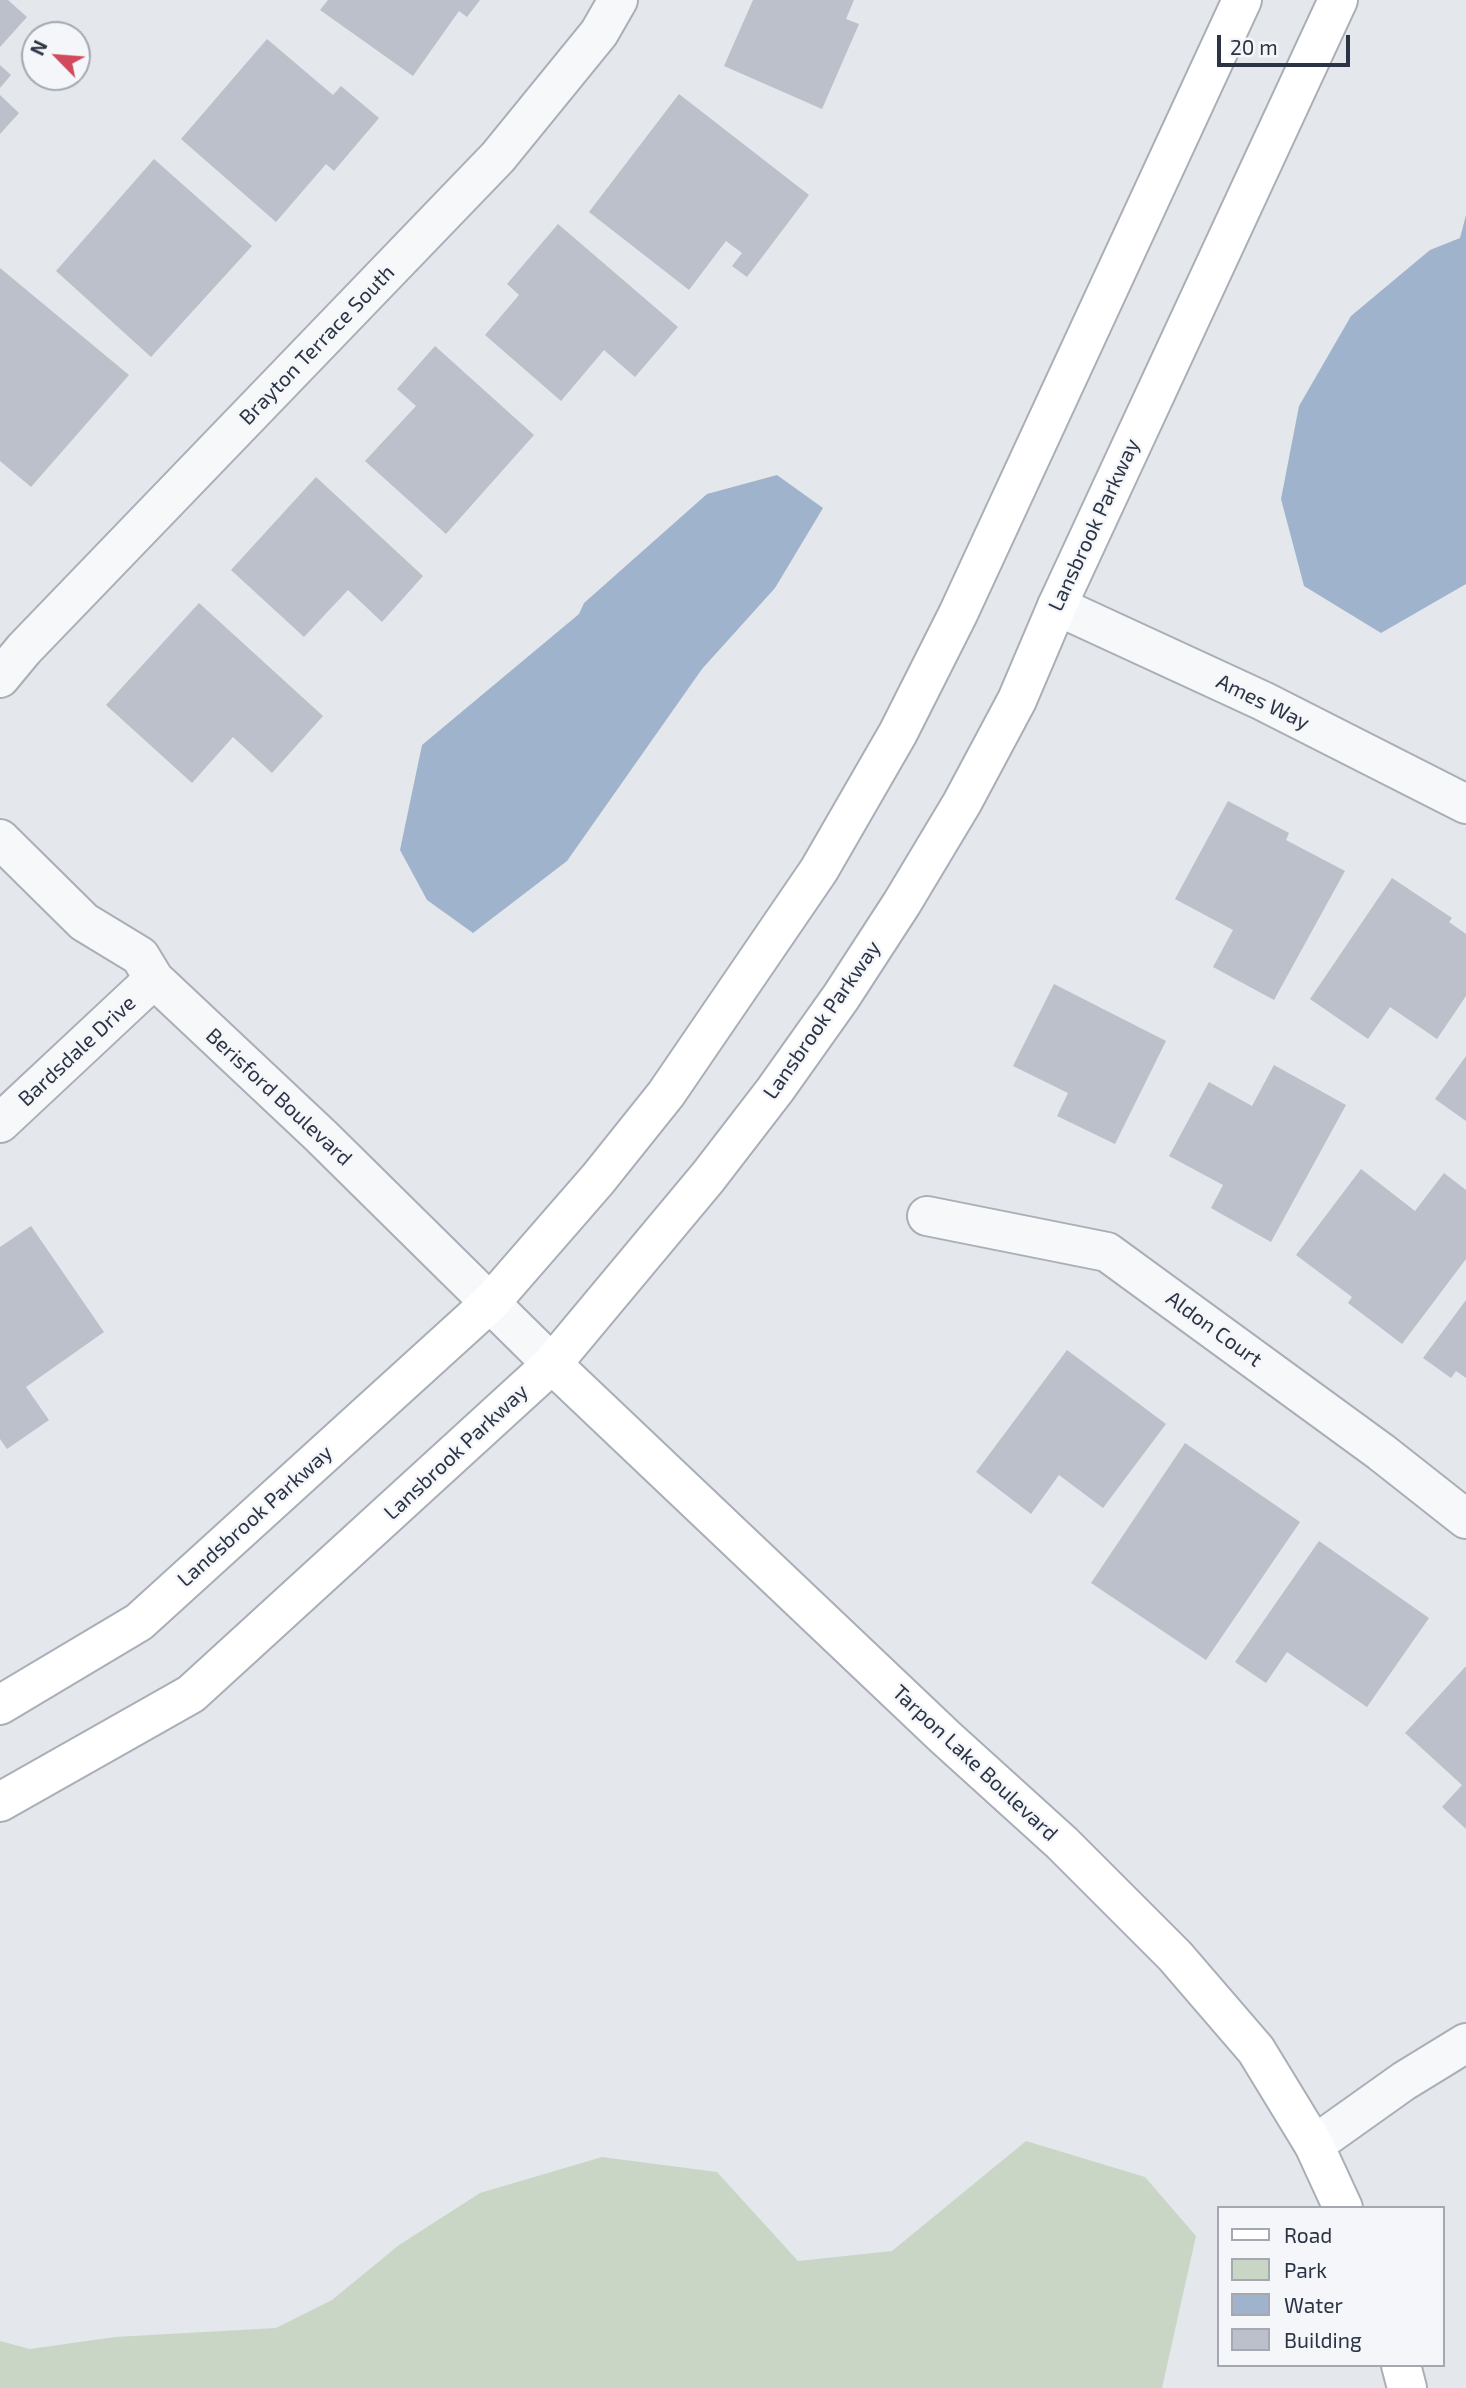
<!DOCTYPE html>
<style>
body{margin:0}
#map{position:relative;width:1466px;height:2388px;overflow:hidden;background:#e4e7ec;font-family:"Exo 2",sans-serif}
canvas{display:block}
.legend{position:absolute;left:1217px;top:2206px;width:228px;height:161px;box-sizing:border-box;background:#f4f6f9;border:2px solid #a4a8b1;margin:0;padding:9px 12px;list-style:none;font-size:21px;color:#2b3445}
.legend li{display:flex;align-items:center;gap:14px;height:35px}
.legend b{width:35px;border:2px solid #a4a8b1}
.north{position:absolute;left:21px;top:21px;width:70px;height:70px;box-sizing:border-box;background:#f4f6f9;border:2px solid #a4a8b1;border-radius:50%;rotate:295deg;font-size:19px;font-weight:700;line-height:28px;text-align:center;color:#2b3445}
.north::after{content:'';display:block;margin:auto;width:24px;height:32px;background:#d1495b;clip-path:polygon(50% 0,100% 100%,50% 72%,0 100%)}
.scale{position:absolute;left:1217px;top:35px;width:133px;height:32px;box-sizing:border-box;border:4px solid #2b3445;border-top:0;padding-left:9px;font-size:21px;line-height:24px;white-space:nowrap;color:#2b3445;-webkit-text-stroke:5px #f4f6f9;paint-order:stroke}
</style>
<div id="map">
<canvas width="1466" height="2388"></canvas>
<ul class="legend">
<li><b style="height:9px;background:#fff"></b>Road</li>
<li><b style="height:19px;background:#c9d6c5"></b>Park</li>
<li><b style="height:19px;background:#9fb4cc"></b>Water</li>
<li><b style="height:19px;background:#bbc0ca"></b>Building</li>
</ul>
<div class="north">N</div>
<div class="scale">20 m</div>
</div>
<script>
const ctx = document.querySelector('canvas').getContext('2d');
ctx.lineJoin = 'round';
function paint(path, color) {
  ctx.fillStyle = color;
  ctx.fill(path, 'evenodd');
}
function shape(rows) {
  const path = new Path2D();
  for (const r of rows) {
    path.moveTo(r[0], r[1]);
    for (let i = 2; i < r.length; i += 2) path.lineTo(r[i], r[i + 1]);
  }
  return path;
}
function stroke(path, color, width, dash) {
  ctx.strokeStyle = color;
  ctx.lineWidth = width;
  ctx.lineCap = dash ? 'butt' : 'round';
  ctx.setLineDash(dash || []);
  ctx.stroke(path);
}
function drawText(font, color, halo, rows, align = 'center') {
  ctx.font = font + ' "Exo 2",sans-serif';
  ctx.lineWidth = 5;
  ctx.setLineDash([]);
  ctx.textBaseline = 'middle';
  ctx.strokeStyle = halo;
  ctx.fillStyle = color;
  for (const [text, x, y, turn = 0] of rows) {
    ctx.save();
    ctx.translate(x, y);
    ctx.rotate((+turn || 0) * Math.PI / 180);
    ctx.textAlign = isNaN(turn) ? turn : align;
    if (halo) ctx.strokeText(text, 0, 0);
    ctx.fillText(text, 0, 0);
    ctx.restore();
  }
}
paint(shape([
 [1026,2141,1145,2177,1196,2236,1162,2388,0,2388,0,2341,30,2349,115,2337,276,2328,332,2300,399,2245,480,2193,602,2157,717,2172,798,2261,892,2251]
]), '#c9d6c5');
paint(shape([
 [1466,215,1466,584,1381,633,1304,586,1281,499,1299,406,1351,316,1430,250,1460,238],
 [777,475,823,508,775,588,702,669,567,861,473,933,427,900,400,850,422,745,579,614,584,603,707,494]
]), '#9fb4cc');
paint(shape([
 [0,0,8,0,27,17,0,47],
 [328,0,480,0,467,17,459,11,413,76,320,10],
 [753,0,854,0,846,19,859,24,822,109,724,66],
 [267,39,333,95,341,86,379,118,334,171,326,164,276,222,181,139],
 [0,65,11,75,0,88],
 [679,94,809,195,747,277,732,266,742,253,726,241,689,290,589,212],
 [0,95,19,113,0,134],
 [154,159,252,246,151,357,56,271],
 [558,224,678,327,635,377,604,350,561,401,485,335,519,295,507,284],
 [0,268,129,375,31,487,0,461],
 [435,346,534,435,446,534,365,461,416,406,397,389],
 [316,477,423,576,382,622,348,590,304,637,231,570],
 [199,603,323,716,272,773,233,737,192,783,106,705],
 [1228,801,1289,833,1286,840,1345,871,1274,1000,1213,967,1233,930,1175,899],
 [1392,878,1452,918,1449,922,1466,934,1466,996,1437,1039,1390,1007,1368,1039,1310,999],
 [1054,984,1166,1041,1115,1144,1057,1116,1068,1093,1013,1066],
 [1466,1056,1466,1121,1435,1099],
 [1274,1065,1346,1105,1271,1242,1211,1208,1223,1185,1169,1156,1209,1082,1252,1106],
 [1361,1169,1415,1211,1444,1173,1466,1190,1466,1259,1402,1344,1348,1303,1352,1297,1296,1255],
 [31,1226,104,1332,26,1387,49,1420,7,1449,0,1439,0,1247],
 [1466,1300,1466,1378,1456,1371,1451,1378,1423,1358],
 [1067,1350,1166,1424,1103,1508,1059,1475,1031,1514,976,1472],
 [1185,1443,1300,1522,1206,1660,1091,1583],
 [1319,1541,1429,1618,1367,1707,1287,1652,1266,1683,1235,1662],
 [1466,1666,1466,1829,1442,1807,1462,1785,1405,1733]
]), '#bbc0ca');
const street = shape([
 [1057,606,1263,701,1466,804],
 [0,678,24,649,498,157,599,33,618,0],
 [0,839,84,922,140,956,154,979,321,1136,552,1364],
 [0,1123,154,979],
 [927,1216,1107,1252,1381,1452,1466,1519],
 [1314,2145,1404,2081,1466,2043]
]);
const secondary = shape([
 [552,1364,945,1737,1062,1843,1175,1956,1256,2050,1314,2145,1343,2208],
 [0,1705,139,1622,491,1302,598,1179,666,1094,819,870,898,733,958,614,1242,0],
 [0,1802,191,1694,552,1364,708,1177,775,1090,841,997,902,903,962,803,1017,700,1057,606,1338,0],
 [1401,2365,1407,2388]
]);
stroke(street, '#a9aeb7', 42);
stroke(secondary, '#a9aeb7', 42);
stroke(street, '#f7f8fa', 38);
stroke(secondary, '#fff', 38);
drawText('21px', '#2b3445', '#f4f6f9', [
 ["Brayton Terrace South",317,345,-46],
 ["Lansbrook Parkway",1094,525,-65],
 ["Ames Way",1263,702,26],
 ["Lansbrook Parkway",822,1020,-55],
 ["Bardsdale Drive",77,1051,-43],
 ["Berisford Boulevard",279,1097,43],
 ["Aldon Court",1214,1329,36],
 ["Lansbrook Parkway",456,1452,-43],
 ["Landsbrook Parkway",255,1516,-42],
 ["Tarpon Lake Boulevard",975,1763,43]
]);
</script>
